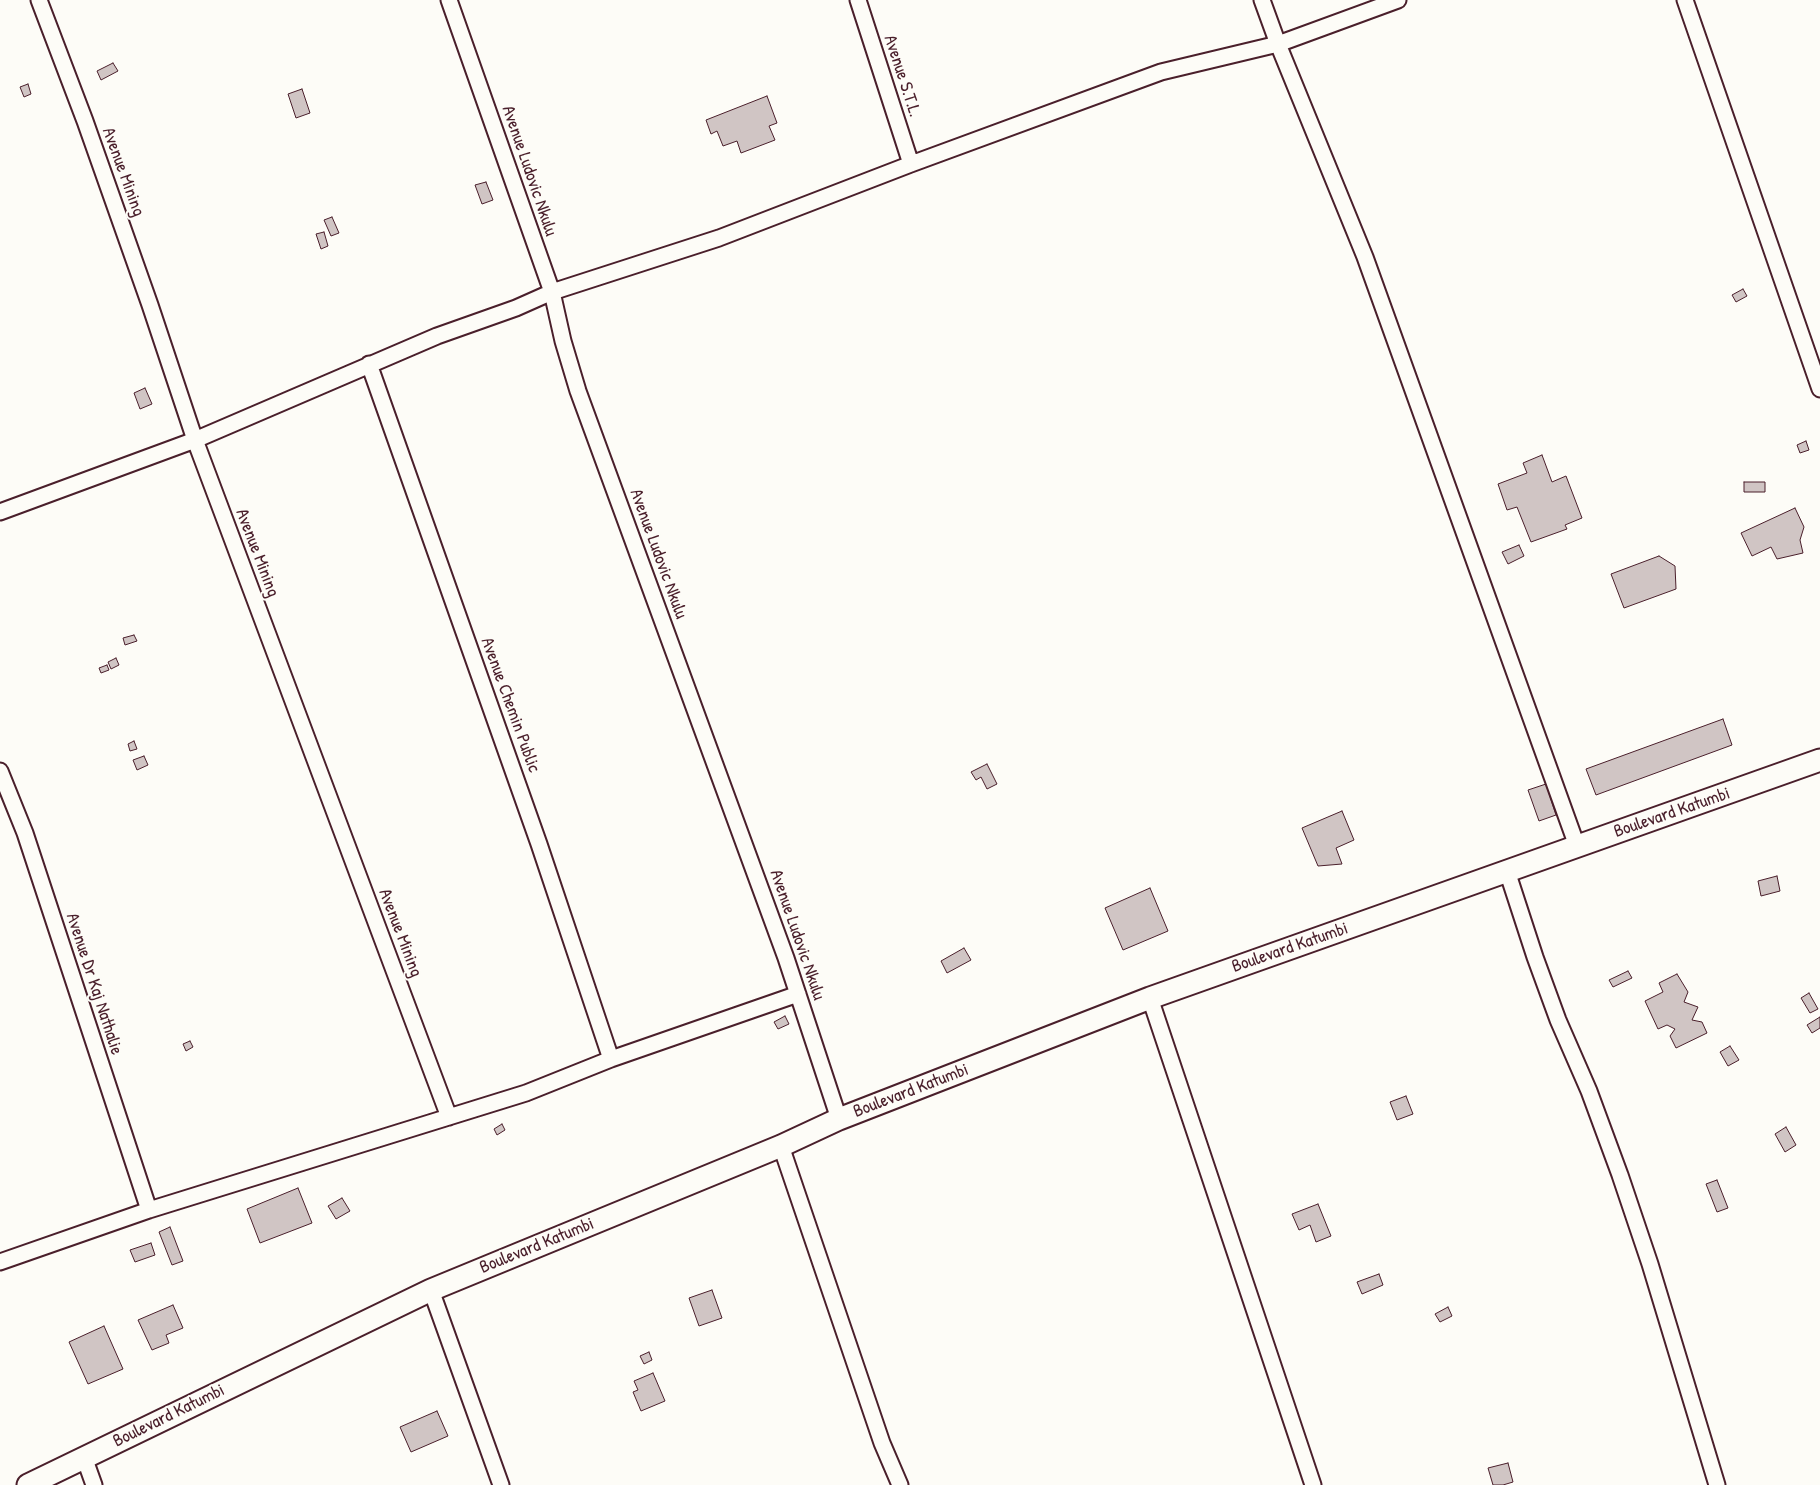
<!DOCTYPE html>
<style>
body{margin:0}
canvas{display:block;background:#fdfcf7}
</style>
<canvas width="1820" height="1485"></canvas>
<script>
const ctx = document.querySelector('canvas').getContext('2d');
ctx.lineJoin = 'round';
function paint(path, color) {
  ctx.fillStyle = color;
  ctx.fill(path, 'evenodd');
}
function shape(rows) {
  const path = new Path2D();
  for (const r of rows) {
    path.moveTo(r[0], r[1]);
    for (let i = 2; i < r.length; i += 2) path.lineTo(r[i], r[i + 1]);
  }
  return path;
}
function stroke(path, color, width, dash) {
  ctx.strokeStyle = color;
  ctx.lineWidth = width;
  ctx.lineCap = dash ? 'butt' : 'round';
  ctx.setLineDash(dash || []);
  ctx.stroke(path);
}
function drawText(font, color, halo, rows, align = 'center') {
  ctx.font = font + ' "Patrick Hand",sans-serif';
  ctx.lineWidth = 4;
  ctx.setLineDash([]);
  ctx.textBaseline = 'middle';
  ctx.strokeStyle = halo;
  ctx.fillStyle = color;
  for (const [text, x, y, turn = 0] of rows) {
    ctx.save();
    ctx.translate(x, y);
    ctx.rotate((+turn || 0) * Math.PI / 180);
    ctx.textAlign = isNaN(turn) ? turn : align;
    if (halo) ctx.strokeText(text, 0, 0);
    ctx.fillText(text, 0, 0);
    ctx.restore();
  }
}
const building = shape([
 [113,63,118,71,101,80,97,71,113,63],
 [28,84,31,94,24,97,20,87,28,84],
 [302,89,310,113,296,118,288,94,302,89],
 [767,96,777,123,769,126,775,140,741,153,737,141,723,146,717,131,711,134,706,120,767,96],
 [486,182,493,200,482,204,475,185,486,182],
 [332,217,339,233,331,236,324,220,332,217],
 [324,232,328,246,321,249,316,234,324,232],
 [1743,289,1747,296,1736,302,1732,295,1743,289],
 [145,388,152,404,140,409,134,393,145,388],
 [1806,441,1809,450,1800,453,1797,445,1806,441],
 [1542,455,1552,482,1566,476,1582,518,1565,525,1567,529,1531,542,1517,507,1507,510,1498,484,1527,473,1523,463,1542,455],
 [1744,482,1765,482,1765,492,1744,492,1744,482],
 [1795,508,1804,527,1800,540,1803,553,1777,559,1771,547,1752,556,1741,533,1795,508],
 [1519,545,1524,556,1508,564,1502,552,1519,545],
 [1659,556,1675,566,1676,589,1624,608,1611,574,1659,556],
 [134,635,137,641,125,645,123,638,134,635],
 [116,658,119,665,111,669,108,662,116,658],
 [107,665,109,670,101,673,99,668,107,665],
 [1723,719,1732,745,1596,795,1586,769,1723,719],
 [134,741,137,749,130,751,128,744,134,741],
 [144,756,148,765,137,770,133,760,144,756],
 [987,764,997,784,987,789,981,777,976,780,971,772,987,764],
 [1546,784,1556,815,1539,821,1528,790,1546,784],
 [1342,811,1354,840,1336,848,1342,864,1318,866,1302,828,1342,811],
 [1777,876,1780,891,1761,896,1758,881,1777,876],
 [1150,888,1168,931,1123,950,1105,908,1150,888],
 [964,948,971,960,947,973,941,961,964,948],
 [1628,971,1632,978,1613,987,1609,980,1628,971],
 [1677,974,1688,992,1684,1002,1698,1007,1692,1020,1702,1022,1707,1033,1676,1048,1670,1036,1675,1029,1667,1025,1658,1029,1645,1001,1663,992,1659,983,1677,974],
 [1809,993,1818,1009,1810,1013,1801,998,1809,993],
 [785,1016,789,1024,778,1029,774,1022,785,1016],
 [1820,1017,1820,1028,1812,1033,1807,1025,1820,1017],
 [190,1041,193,1047,186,1051,183,1044,190,1041],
 [1730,1046,1739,1060,1728,1066,1720,1052,1730,1046],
 [1406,1096,1413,1114,1397,1120,1390,1102,1406,1096],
 [502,1124,505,1130,497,1135,494,1129,502,1124],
 [1786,1127,1796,1145,1785,1152,1775,1134,1786,1127],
 [1717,1180,1728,1208,1717,1212,1706,1184,1717,1180],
 [298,1188,312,1223,260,1243,247,1209,298,1188],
 [342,1198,350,1211,336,1219,328,1206,342,1198],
 [1318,1204,1331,1236,1316,1242,1310,1225,1299,1230,1292,1214,1318,1204],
 [170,1227,183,1261,172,1265,159,1232,170,1227],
 [151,1243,155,1255,135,1262,130,1250,151,1243],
 [1379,1274,1383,1285,1362,1294,1357,1282,1379,1274],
 [712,1290,722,1318,699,1326,689,1298,712,1290],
 [173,1305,183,1328,166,1335,169,1343,152,1350,138,1320,173,1305],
 [1448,1307,1452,1316,1440,1322,1435,1314,1448,1307],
 [104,1326,123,1369,88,1384,69,1342,104,1326],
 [649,1352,652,1360,644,1364,640,1356,649,1352],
 [653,1373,665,1401,641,1411,633,1392,638,1390,634,1381,653,1373],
 [437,1411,448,1436,411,1452,400,1427,437,1411],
 [1508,1463,1513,1482,1503,1485,1493,1485,1488,1468,1508,1463]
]);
paint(building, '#d0c5c4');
stroke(building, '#4a1f2b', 1);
const street = shape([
 [39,0,85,121,150,305,195,440,449,1117],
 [449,0,552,292,563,341,578,391,786,958,839,1119],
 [858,0,911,164],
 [1262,0,1278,44,1365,257,1577,846],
 [1685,0,1820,389],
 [369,364,539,844,611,1059],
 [0,512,195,440,437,336,516,308,552,292,719,238,911,164,1161,72,1278,44,1398,0],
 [0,771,25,833,149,1210],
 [1507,871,1535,957,1558,1020,1589,1091,1620,1175,1650,1264,1717,1485],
 [1150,998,1313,1485],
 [781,1146,882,1443,900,1485],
 [0,1262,149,1210,526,1093,611,1059,798,994],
 [431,1290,501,1485],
 [84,1457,94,1485]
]);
const secondary = shape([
 [28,1485,431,1290,781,1146,839,1119,1150,998,1820,760]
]);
stroke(street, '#4a1f2b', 19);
stroke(secondary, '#4a1f2b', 25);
stroke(street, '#fdfcf7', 15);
stroke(secondary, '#fdfcf7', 21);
drawText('18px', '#4a1f2b', '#fdfcf7', [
 ["Avenue S.T.L.",902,76,72],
 ["Avenue Ludovic Nkulu",529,171,71],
 ["Avenue Mining",123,172,70],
 ["Avenue Mining",257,553,69],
 ["Avenue Ludovic Nkulu",658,554,70],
 ["Avenue Chemin Public",510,705,70],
 ["Boulevard Katumbi",1672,813,-19],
 ["Avenue Mining",400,933,69],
 ["Avenue Ludovic Nkulu",797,935,71],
 ["Boulevard Katumbi",1290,948,-19],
 ["Avenue Dr Kaj Nathalie",94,984,72],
 ["Boulevard Katumbi",911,1091,-21],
 ["Boulevard Katumbi",537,1246,-22],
 ["Boulevard Katumbi",169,1416,-26]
]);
</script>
